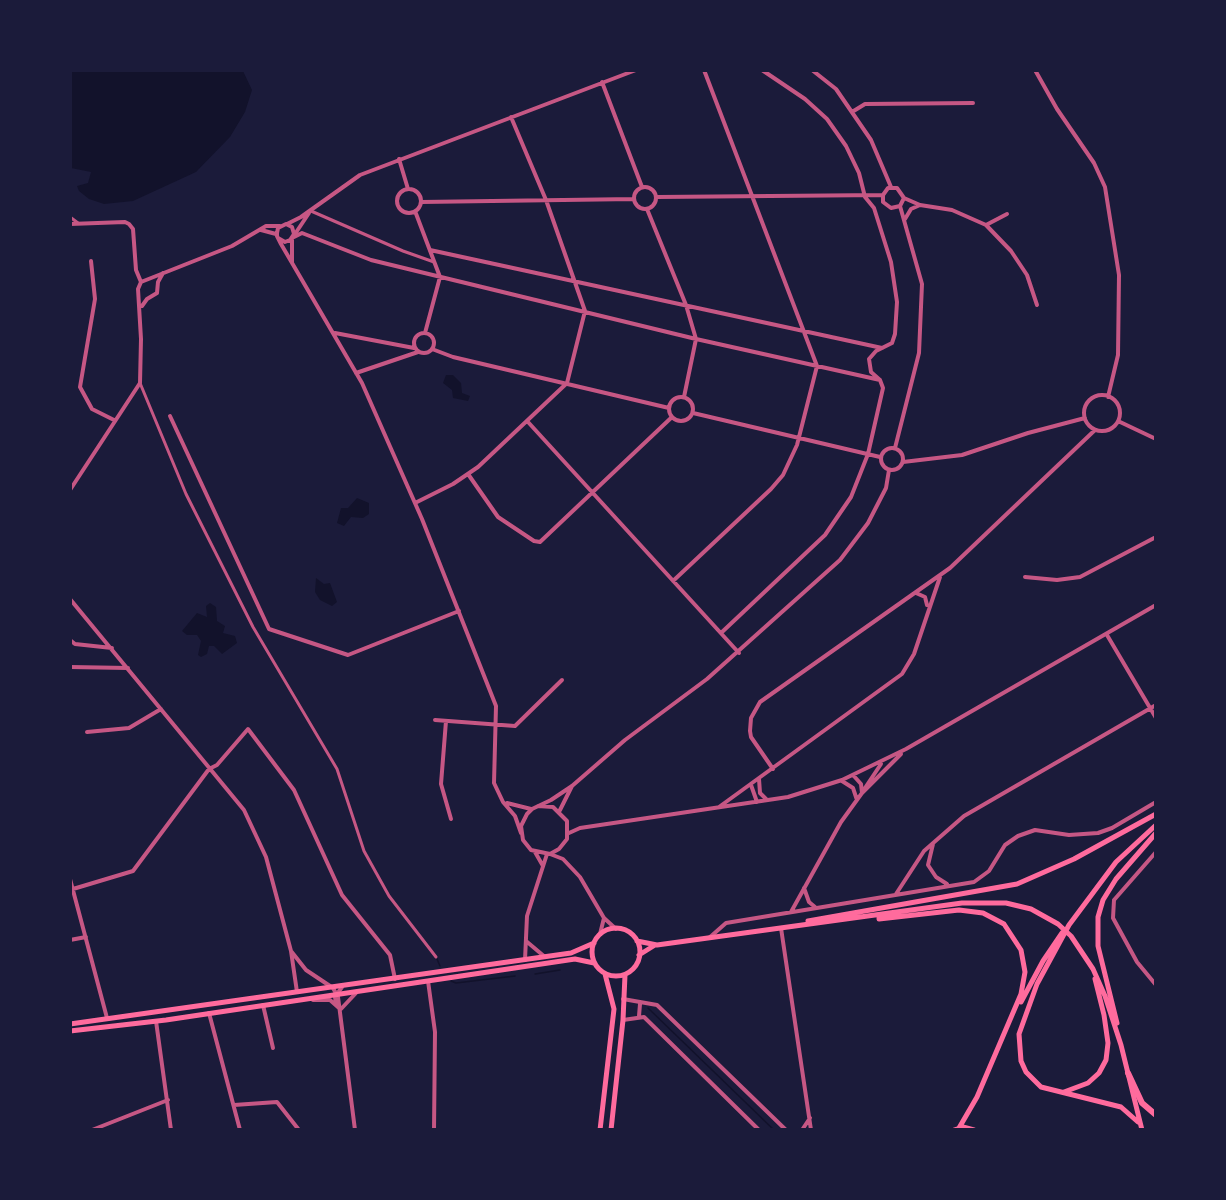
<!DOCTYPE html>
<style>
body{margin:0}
#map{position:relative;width:1226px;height:1200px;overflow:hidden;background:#1b1b3a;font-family:Lato,sans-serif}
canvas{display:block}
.frame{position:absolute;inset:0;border:72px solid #1b1b3a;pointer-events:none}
</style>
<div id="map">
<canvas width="1226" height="1200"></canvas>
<div class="frame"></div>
</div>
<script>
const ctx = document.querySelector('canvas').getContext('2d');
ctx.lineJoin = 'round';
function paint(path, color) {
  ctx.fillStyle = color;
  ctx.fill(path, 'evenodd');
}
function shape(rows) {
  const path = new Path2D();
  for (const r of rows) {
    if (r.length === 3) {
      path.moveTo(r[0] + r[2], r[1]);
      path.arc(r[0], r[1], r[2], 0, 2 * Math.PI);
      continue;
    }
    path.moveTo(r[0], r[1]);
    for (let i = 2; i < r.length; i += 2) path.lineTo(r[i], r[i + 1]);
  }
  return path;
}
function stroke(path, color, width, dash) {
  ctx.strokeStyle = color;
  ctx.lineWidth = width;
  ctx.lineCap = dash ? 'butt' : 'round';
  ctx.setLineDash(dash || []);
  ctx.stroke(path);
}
paint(shape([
 [71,70,243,71,252,90,245,112,230,137,196,172,133,201,104,204,89,199,79,191,77,186,88,183,91,172,71,168],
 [446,375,453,375,461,383,462,393,470,396,468,401,453,398,452,390,443,383],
 [357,498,369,503,369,514,363,518,351,517,344,526,337,523,341,508,348,508],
 [316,578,324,584,330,583,337,602,332,606,320,600,315,592],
 [210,603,216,607,217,621,225,626,223,633,235,636,237,643,222,654,214,646,209,646,207,654,201,657,198,655,201,641,197,635,187,635,182,631,197,613,207,617,206,606]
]), '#12122b');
stroke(shape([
 [437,959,440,966],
 [535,974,560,970],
 [451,981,456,983,515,976],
 [648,1008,774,1130]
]), '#12122b', 1.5);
stroke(shape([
 [311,211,403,251,434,262],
 [70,217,78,223],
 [140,383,186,494,253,627,337,769,364,851,389,896,436,957]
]), '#c65784', 3);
stroke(shape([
 [812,70,836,89,871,140,891,187],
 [1035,70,1057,109,1094,163,1105,187,1119,275,1118,355,1108,397],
 [602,82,642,187],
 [852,112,865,104,973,103],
 [399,159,408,189],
 [645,198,11],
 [409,201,12],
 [883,195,888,188,897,188,904,198,920,205,952,210,986,225,1011,251,1027,275,1037,305],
 [883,195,883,202,891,208,900,206,904,198],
 [657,197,883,195],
 [421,202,634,199],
 [647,209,686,305,696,339,684,397],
 [415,211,440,277,425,333],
 [905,219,911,209,920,205],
 [70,224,125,222,129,224,133,229,136,270,141,282],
 [287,224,301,217,360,175,636,70],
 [986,225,1007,214],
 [261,230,276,234],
 [295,234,309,213],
 [294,237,302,233,371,260,696,339,880,380],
 [278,238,285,242,290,240,294,234,292,227,286,224,278,228,277,233,277,236,281,244,362,383,422,519,496,706,494,783,503,802,515,816,521,833],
 [292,240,292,262],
 [430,250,882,348],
 [91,261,95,299,80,387,92,409,114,420],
 [141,282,232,246,266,226,280,226],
 [142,306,147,299,157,293,158,282,163,273],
 [424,343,10],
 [335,333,414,348],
 [432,349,453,357,669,408],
 [356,373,418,352],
 [1102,413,18],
 [681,409,12],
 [693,413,880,457],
 [170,416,269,629,348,655,459,611],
 [1118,421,1156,439],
 [528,422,739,653],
 [892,459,11],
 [895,448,919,353,922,284,900,206],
 [903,462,962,455,1028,433,1085,418],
 [468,474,498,517,534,541,540,542,672,417],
 [70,490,140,383,141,339,138,289,141,282],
 [415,503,453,484,478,467,567,383,585,311,546,200,511,117],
 [1025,577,1057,580,1080,577,1156,537],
 [673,581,771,489,783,475,797,445,817,366,704,70],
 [916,593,925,597,927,605],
 [70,599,244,810,266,857,291,951,297,992],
 [721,633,825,535,851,497,868,454,883,388,880,380,871,372,869,359,876,351,892,343,895,334,897,302,891,262,874,208,865,197,859,173,846,146,827,119,805,99,762,70],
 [1107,635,1156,718],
 [70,640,75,644,112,648],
 [70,667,128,668],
 [435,720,515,726,562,680],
 [446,721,441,784,451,819],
 [87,732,129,728,161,709],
 [773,769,751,737,750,731,751,718,760,702,950,568,1095,430],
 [853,775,861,784,862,793],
 [759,779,760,793,767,800],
 [842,781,853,788,857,800],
 [751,785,757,802],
 [865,788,881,764],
 [507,803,531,809],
 [538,806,553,807,567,821,567,839,559,849,550,854,531,850,523,840,521,826,527,814,532,809,551,800,572,786,625,740,707,679,840,560,868,523,886,488,889,470],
 [719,807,902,674,914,654,940,577],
 [560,810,572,786],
 [569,833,580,828,788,797,842,780,906,749,1156,605],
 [933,844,928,865,936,877,947,884],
 [535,852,543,866],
 [1156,852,1114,900,1113,918,1137,962,1156,985],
 [550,854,563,859,580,877,604,918,616,929],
 [70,879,107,1018],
 [804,888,809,902,815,907],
 [73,889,133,871,209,769,217,765,248,729,294,790,342,895,390,955,395,979],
 [896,894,924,851,964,816,1156,705],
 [791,912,841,822,862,793,901,754],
 [781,928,811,1130],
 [600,934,604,918],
 [709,938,726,923,974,882,989,871,1005,845,1018,836,1035,830,1069,835,1098,833,1112,828,1156,802],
 [70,940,86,937],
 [526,941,545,957],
 [291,951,306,970,333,988,338,997,355,1130],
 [525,960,527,916,547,854],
 [428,981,435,1032,434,1130],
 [623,999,657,1005,786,1130],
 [313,1000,330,1000,339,1008],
 [336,1004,335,997,342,987],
 [263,1005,273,1048],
 [341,1009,356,993],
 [209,1013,240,1130],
 [639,1016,640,1004],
 [623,1020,644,1017,759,1130],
 [156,1021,171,1130],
 [234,1105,277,1102,299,1130],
 [92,1130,168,1100],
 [802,1130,810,1118]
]), '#c65784', 4);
stroke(shape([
 [879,919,959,910,983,913,1004,924,1021,950,1025,972,1021,994,977,1097,959,1128],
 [808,921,1017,884,1074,859,1156,814],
 [616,952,24],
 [637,941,657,945,962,903,1006,903,1031,909,1058,924,1071,936,1093,969,1105,996,1121,1045,1142,1130],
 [639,955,655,945],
 [1021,1002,1043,961,1062,933],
 [1117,1023,1098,946,1098,917,1103,900,1116,879,1156,833],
 [70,1024,571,953,594,943],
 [70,1031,166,1020,575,959,594,963],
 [1064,1092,1088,1083,1099,1073,1106,1060,1108,1043,1104,1015,1095,979],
 [1138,1122,1121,1107,1041,1087,1026,1072,1021,1061,1019,1034,1037,984,1069,925,1116,862,1156,825],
 [600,1130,614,1009,605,974],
 [611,1130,623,1020,625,975],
 [954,1130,963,1127,974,1130]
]), '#ff6b9d', 5);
stroke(shape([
 [1128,1073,1142,1103,1156,1115]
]), '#ff6b9d', 6);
</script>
